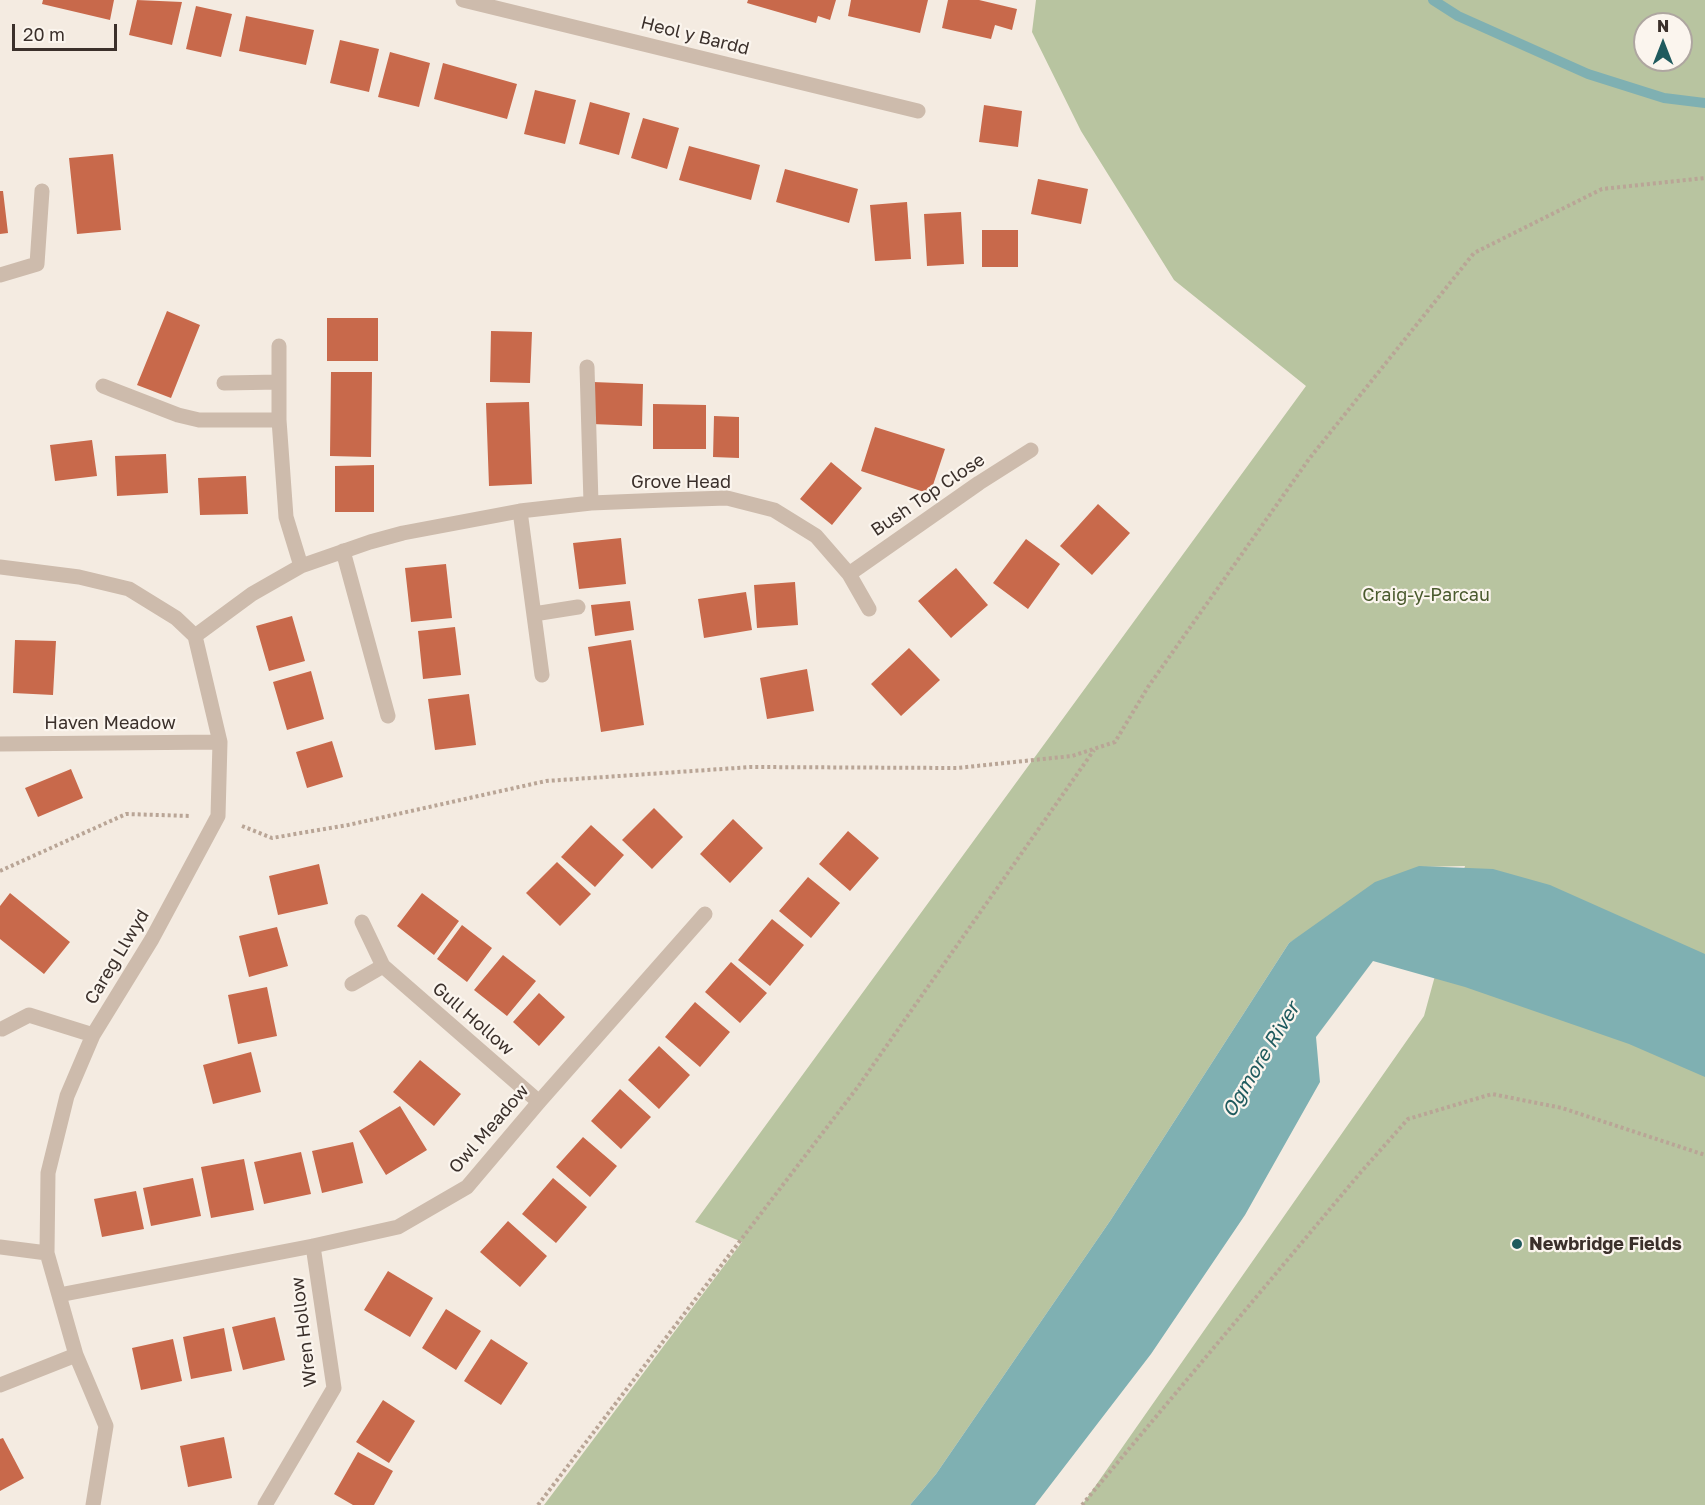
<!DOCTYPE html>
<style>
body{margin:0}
#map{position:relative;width:1705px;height:1505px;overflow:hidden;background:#f4ebe1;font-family:"Golos Text",sans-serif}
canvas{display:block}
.north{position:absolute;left:1633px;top:12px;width:60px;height:60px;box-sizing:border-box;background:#fbf5ee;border:2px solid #aea6a0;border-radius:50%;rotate:0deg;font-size:16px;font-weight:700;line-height:24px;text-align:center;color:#3b302b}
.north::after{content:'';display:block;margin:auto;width:21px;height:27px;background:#1f5a5e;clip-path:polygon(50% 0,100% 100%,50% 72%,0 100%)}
.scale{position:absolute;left:12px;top:24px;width:105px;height:27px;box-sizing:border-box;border:3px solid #3b302b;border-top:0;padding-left:8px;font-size:18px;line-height:21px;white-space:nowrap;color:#3b302b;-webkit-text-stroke:4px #fbf5ee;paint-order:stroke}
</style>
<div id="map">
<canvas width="1705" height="1505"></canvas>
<div class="north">N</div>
<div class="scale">20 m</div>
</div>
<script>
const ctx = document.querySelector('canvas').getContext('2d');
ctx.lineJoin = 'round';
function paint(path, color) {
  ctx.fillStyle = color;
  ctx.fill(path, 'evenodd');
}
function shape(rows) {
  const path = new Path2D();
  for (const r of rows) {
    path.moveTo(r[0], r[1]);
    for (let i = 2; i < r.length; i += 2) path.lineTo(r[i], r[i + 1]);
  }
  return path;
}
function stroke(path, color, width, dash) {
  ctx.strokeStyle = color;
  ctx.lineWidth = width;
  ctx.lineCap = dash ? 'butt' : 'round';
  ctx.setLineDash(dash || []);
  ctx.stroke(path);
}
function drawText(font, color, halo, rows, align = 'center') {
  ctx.font = font + ' "Golos Text",sans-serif';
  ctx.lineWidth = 4.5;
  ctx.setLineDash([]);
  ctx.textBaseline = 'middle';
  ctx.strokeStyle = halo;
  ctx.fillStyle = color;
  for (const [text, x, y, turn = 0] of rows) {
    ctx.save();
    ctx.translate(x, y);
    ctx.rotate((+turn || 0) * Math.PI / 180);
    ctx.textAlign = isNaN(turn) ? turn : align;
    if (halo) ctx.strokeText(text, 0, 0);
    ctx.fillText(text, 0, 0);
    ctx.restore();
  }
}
paint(shape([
 [1036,0,1705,0,1705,1505,1082,1505,1424,1016,1465,866,1419,867,1289,943,1110,1221,936,1474,910,1505,544,1505,742,1242,695,1222,1306,386,1174,280,1081,131,1032,32],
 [1645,24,1681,24,1681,60,1645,60]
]), '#b8c4a0');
paint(shape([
 [1419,866,1493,869,1550,885,1705,954,1705,1077,1629,1044,1465,987,1373,961,1316,1037,1320,1082,1245,1215,1151,1354,1035,1505,910,1505,936,1474,1110,1221,1289,943,1375,882]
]), '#7fb0b2');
stroke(shape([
 [1433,0,1458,16,1588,74,1664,98,1705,103]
]), '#7fb0b2', 10);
paint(shape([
 [43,0,114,0,110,20,42,4],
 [137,0,182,2,172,45,129,35],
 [748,0,836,0,830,20,818,16,816,23,747,3],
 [851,0,928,0,920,33,848,16],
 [948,0,979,0,1017,9,1012,30,995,25,991,39,942,28],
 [196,6,232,14,221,57,186,49],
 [246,16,314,30,306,65,239,51],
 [340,40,379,49,369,92,330,83],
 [390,52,430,63,419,107,378,97],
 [443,63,517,84,507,119,434,99],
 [535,90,576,100,565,144,524,134],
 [590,102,630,113,619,155,579,144],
 [984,105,1022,111,1018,147,979,142],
 [643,118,679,128,667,169,631,158],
 [689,146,760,165,751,200,679,180],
 [113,154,121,230,77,234,69,158],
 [785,169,858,189,849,223,776,202],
 [1038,179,1088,189,1081,224,1031,214],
 [0,191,3,191,8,233,0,234],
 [907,202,911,259,875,261,870,205],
 [961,212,964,264,927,266,924,214],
 [982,230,1018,230,1018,267,982,267],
 [167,311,200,325,171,398,137,385],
 [327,318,378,318,378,361,327,361],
 [491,331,532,332,530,383,490,382],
 [331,372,372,372,371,457,330,456],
 [593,382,643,384,642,426,592,424],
 [529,402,532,484,489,486,486,403],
 [653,404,706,405,706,449,653,449],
 [714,416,739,417,739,458,713,457],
 [875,427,945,449,930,494,861,471],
 [92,440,97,476,55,481,50,445],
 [166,454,168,493,117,496,115,456],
 [831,462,862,488,832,525,800,499],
 [374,465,374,512,335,512,335,466],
 [246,476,248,514,200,515,198,478],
 [1098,504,1130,533,1092,575,1060,546],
 [621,538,626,584,579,589,573,543],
 [1026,539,1060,564,1028,609,993,583],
 [446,564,452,618,411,622,405,568],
 [956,568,988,605,951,638,918,601],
 [795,582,798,625,757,628,754,585],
 [746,592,752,630,704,638,698,599],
 [630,601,634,630,595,636,591,605],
 [292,616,305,661,269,671,256,626],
 [455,627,461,675,423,679,418,631],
 [15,640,56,641,53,695,13,693],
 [631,640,644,725,601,732,588,647],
 [909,648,940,680,901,716,871,684],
 [807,669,814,711,767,719,760,678],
 [311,671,324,719,287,730,273,682],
 [469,694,476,745,435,750,428,699],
 [332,741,343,777,307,788,296,752],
 [71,769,83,798,38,817,25,788],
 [654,808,683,837,652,869,622,840],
 [733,819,763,848,730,883,700,854],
 [591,825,624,855,595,887,561,857],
 [848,831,879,858,850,891,819,864],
 [557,862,591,894,560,926,526,893],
 [319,864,328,904,278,915,269,876],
 [808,877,840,903,811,938,779,911],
 [10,893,70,942,44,974,0,939,0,906],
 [422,893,459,921,434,955,397,926],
 [772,919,804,945,770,986,738,960],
 [462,925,492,948,467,982,437,959],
 [277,927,288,966,249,977,239,936],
 [503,955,536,981,507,1016,474,990],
 [731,962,767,993,740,1023,705,992],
 [267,987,277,1036,238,1044,228,995],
 [539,993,565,1017,539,1046,513,1022],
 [695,1002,730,1032,700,1067,665,1037],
 [659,1046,690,1075,659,1109,628,1080],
 [251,1052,261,1092,213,1104,203,1065],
 [420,1060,461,1094,434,1126,393,1092],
 [620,1089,651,1117,621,1149,591,1121],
 [400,1106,427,1150,386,1175,359,1131],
 [583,1137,617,1166,590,1197,556,1167],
 [353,1142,363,1183,322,1193,312,1151],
 [301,1152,311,1194,264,1204,254,1162],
 [244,1159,254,1210,211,1218,201,1167],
 [193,1178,201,1216,151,1226,143,1188],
 [553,1178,587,1207,556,1243,522,1214],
 [136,1191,144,1229,102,1237,94,1199],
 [508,1221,547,1256,520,1287,480,1252],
 [388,1271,433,1298,410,1337,364,1310],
 [446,1309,481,1331,456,1370,422,1348],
 [275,1317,285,1360,243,1370,232,1327],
 [224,1328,232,1371,191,1379,183,1337],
 [173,1339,182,1381,141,1390,132,1348],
 [491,1339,528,1363,501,1405,464,1381],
 [383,1400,415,1421,389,1463,356,1442],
 [224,1437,232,1478,188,1487,180,1446],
 [3,1438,24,1478,0,1491,0,1439],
 [358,1452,393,1471,374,1505,353,1505,334,1494]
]), '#c8694b');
stroke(shape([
 [242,826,272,838,348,825,546,781,751,767,957,768,1072,756,1115,742,1148,687,1309,459,1474,253,1602,189,1705,178],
 [0,871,126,814,191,816],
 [538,1505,857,1088,1094,750],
 [1082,1505,1361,1172,1408,1119,1492,1094,1562,1108,1705,1155]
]), '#b9a596', 4, [3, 3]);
stroke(shape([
 [463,0,918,111],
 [0,275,37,264,42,191],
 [279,346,279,420,286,517,301,566],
 [587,367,591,503],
 [224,383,279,382],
 [103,386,178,415,199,420,279,420],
 [520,511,542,675],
 [343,551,388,716],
 [0,567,79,577,129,589,176,618,195,636,220,742,218,816,152,939,93,1035,67,1096,48,1173,47,1253,76,1355,106,1426,93,1505],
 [849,574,979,483,1031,450],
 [534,614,578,607],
 [195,636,252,594,301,566,370,542,403,533,520,511,591,503,665,500,727,498,774,510,816,536,849,574,869,609],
 [0,744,220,742],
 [362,922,383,966,539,1102],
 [352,984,383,966],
 [2,1029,29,1015,93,1035],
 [0,1247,47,1253],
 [59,1295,313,1246,398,1227,467,1187,539,1102,705,914],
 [0,1385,76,1355],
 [265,1505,334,1388,313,1246]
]), '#cdbbac', 15);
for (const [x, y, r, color] of [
 [1517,1244,6,"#1f5a5e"]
]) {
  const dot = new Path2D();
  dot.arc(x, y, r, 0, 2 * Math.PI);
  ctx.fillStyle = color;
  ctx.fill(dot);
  stroke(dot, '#fbf5ee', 2);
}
drawText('18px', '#3b302b', '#fbf5ee', [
 ["Heol y Bardd",695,36,14],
 ["Grove Head",681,482],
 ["Bush Top Close",928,495,-34],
 ["Haven Meadow",110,723],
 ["Careg Llwyd",117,957,-59],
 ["Gull Hollow",473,1019,41],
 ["Owl Meadow",489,1129,-49],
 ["Wren Hollow",304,1332,-97]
]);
drawText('18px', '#4a5a2e', '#fbf5ee', [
 ["Craig-y-Parcau",1426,595]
]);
drawText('bold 18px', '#3b302b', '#fbf5ee', [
 ["Newbridge Fields",1529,1244]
], 'left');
drawText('italic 20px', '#1f5a5e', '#fbf5ee', [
 ["Ogmore River",1261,1060,-59]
]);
</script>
